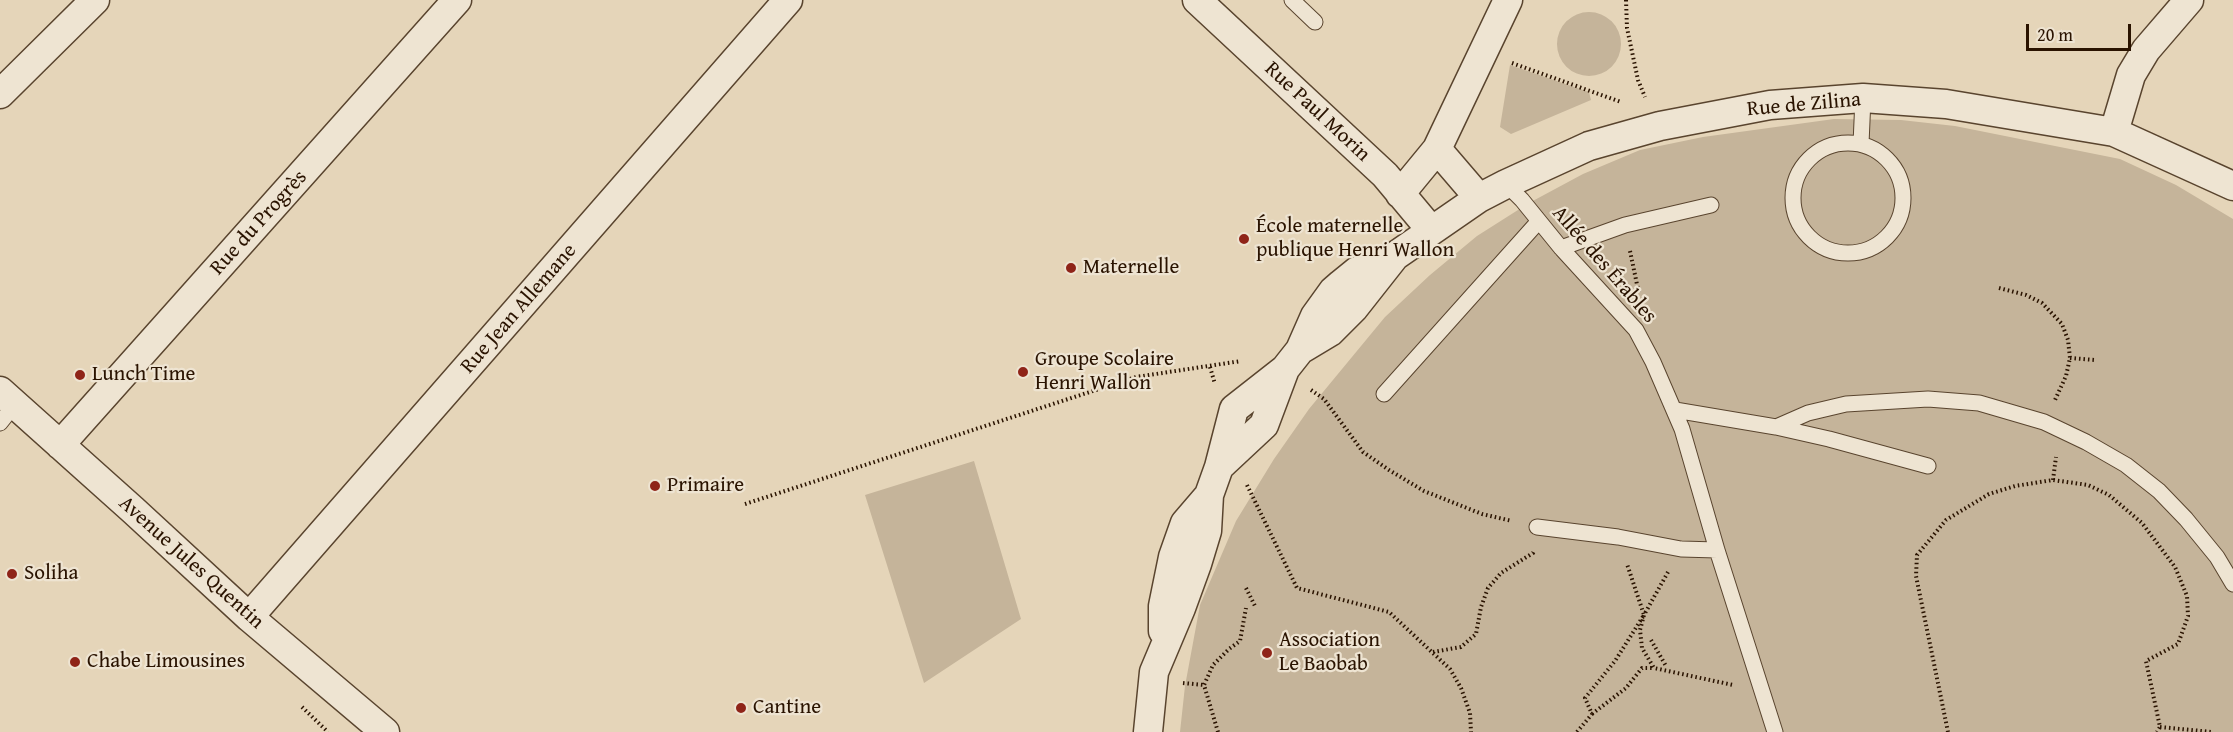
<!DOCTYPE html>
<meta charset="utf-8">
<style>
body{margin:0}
#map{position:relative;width:2233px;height:732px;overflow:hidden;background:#e5d5b9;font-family:"Gentium Book Plus",serif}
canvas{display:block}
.scale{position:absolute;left:2026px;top:24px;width:105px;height:27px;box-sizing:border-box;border:3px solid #2a1300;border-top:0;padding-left:8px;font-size:18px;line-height:21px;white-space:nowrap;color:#2a1300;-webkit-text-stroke:4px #eee4d2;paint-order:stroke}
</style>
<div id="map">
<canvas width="2233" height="732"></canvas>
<div class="scale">20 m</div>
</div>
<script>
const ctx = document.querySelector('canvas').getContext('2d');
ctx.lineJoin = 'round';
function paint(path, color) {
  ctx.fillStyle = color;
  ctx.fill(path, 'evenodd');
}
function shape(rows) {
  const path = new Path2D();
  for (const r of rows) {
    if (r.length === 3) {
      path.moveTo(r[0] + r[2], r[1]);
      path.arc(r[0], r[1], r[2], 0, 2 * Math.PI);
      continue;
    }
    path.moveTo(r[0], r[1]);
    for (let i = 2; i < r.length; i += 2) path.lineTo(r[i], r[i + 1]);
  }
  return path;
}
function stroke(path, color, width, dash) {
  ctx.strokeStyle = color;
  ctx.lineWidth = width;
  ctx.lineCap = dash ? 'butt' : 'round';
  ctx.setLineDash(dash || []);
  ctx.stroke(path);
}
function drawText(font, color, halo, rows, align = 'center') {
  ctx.font = font + ' "Gentium Book Plus",serif';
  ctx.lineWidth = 4.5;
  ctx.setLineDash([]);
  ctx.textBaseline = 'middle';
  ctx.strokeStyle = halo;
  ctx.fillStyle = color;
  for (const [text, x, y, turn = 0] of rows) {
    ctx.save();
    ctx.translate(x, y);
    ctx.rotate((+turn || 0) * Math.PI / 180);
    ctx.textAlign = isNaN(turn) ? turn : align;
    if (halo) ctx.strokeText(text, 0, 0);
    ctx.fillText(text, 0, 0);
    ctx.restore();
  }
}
paint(shape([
 [1589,44,32],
 [1510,65,1589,92,1591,100,1511,134,1500,127],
 [1834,119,1901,120,1955,126,2120,159,2176,185,2233,219,2233,732,1180,732,1185,686,1200,605,1236,521,1274,459,1309,409,1385,317,1430,275,1477,236,1529,203,1583,174,1640,150,1703,137],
 [974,461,1021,619,924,683,865,495]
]), '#c5b49a');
const service = shape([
 [1292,0,1315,22],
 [1848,198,55],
 [1861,144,1863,98],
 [1506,184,1522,200,1561,248,1636,330,1653,362,1682,429,1717,550,1775,732],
 [1561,248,1625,225,1711,205],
 [1384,394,1538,222],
 [1675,410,1776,427,1808,413,1846,404,1928,399,1979,403,2044,422,2086,442,2126,465,2159,491,2186,519,2217,557,2233,584],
 [0,423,15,404],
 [1776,427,1829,439,1928,466],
 [1537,527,1618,537,1681,549,1717,550]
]);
const minor = shape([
 [1197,0,1385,175,1431,230],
 [0,94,95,0],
 [2114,132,2131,75,2146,50,2189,0],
 [1437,149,1479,198],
 [1400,194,1437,149,1508,0],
 [1300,350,1330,332,1354,308,1395,256],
 [0,391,133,510,249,617,385,732],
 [60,445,457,0],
 [1219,467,1264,425,1285,369],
 [249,617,788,0],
 [1163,631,1163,606,1173,557,1185,523,1209,495],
 [1148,732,1154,672,1181,608,1197,564,1207,531,1209,495,1219,467,1234,409,1285,369,1300,350,1315,316,1333,291,1341,284,1357,271,1395,256,1479,198,1506,184,1589,146,1660,126,1770,105,1863,98,1946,104,2114,132,2233,186]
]);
stroke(service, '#59442e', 17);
stroke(minor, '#59442e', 31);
stroke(shape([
 [1626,0,1627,28,1638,80,1645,97],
 [1512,63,1621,102],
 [1630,251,1639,294],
 [1999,288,2026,295,2042,303,2062,324,2068,340,2070,358,2066,376,2055,400],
 [2070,358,2095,360],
 [1210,367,1215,384],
 [1311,390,1324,399,1363,452,1389,470,1424,491,1482,514,1512,521],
 [2053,480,2056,457],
 [1247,485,1297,588,1389,612,1450,669,1461,688,1470,713,1471,732],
 [745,504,1136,377,1241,361],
 [1668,572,1644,615,1640,630,1642,648,1654,668,1733,685],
 [1246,588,1256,608],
 [1651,640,1666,666],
 [1433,652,1461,647,1476,634,1481,607,1488,588,1501,573,1533,553,1534,551],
 [1183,683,1204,685],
 [302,707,328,732],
 [1592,714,1626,688,1642,668,1654,668],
 [2160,727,2212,732],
 [1218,732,1204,685,1213,665,1229,649,1240,641,1246,608],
 [1577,732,1592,714,1585,698,1615,661,1644,615,1627,564],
 [1948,732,1916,576,1917,555,1946,520,1989,494,2015,486,2053,480,2088,485,2109,495,2142,523,2175,567,2187,596,2188,616,2178,644,2146,661,2160,727,2157,732]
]), '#2a1300', 4, [1.5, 3]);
stroke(service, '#eee4d2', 15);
stroke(minor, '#eee4d2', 28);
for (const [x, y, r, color] of [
 [1244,239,6,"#8f2418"],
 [1071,268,6,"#8f2418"],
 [1023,372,6,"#8f2418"],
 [80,375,6,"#8f2418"],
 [655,486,6,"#8f2418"],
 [12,574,6,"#8f2418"],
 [1267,653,6,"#8f2418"],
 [75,662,6,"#8f2418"],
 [741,708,6,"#8f2418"]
]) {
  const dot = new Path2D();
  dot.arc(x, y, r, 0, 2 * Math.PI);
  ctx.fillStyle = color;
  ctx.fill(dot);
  stroke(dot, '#eee4d2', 2);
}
drawText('21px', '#2a1300', '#eee4d2', [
 ["Rue de Zilina",1804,105,-5],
 ["Rue Paul Morin",1317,112,43],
 ["Rue du Progrès",259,223,-48],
 ["Allée des Érables",1604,265,49],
 ["Rue Jean Allemane",519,309,-49],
 ["Avenue Jules Quentin",191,563,42]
]);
drawText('21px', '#2a1300', '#eee4d2', [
 ["École maternelle",1256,227],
 ["publique Henri Wallon",1256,251],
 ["Maternelle",1083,268],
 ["Groupe Scolaire",1035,360],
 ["Henri Wallon",1035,384],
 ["Lunch Time",92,375],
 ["Primaire",667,486],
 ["Soliha",24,574],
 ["Association",1279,641],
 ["Le Baobab",1279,665],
 ["Chabe Limousines",87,662],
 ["Cantine",753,708]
], 'left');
</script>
